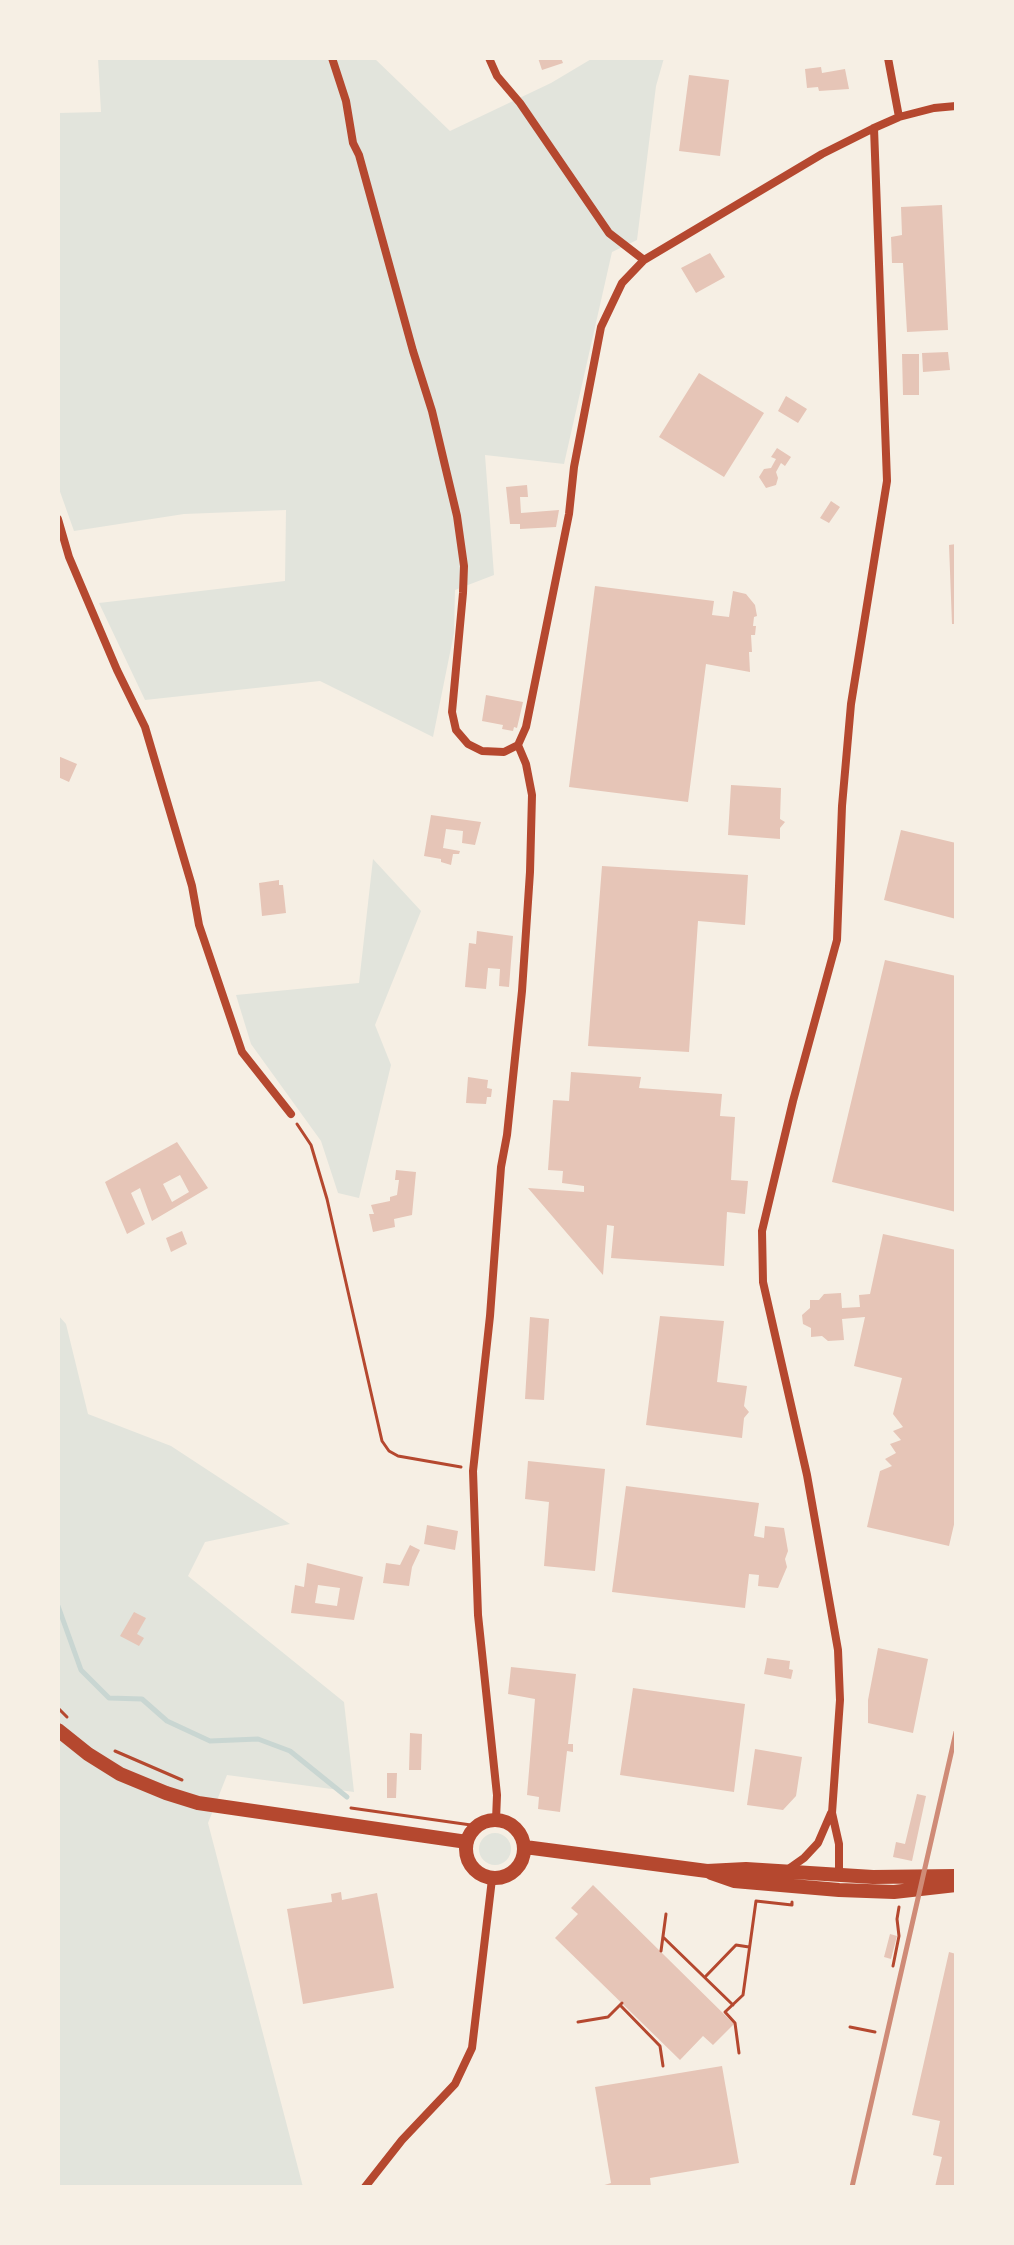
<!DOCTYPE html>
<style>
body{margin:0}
#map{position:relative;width:1014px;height:2245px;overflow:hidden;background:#f6efe4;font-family:"PT Sans",sans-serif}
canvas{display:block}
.frame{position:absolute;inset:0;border:60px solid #f6efe4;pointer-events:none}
</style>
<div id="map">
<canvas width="1014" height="2245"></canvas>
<div class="frame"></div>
</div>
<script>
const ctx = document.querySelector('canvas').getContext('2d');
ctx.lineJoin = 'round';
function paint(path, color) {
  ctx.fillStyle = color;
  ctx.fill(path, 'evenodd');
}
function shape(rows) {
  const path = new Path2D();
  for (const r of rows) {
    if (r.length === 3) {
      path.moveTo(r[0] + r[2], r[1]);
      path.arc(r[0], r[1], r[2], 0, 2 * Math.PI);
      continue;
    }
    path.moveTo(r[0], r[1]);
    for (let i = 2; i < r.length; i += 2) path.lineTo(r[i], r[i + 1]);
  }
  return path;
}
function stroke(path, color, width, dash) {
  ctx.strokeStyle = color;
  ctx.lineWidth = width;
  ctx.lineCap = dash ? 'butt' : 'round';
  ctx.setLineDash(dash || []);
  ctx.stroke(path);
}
paint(shape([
 [98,58,374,58,450,131,551,83,593,58,664,58,656,86,637,240,612,252,564,464,485,455,494,575,455,590,454,633,433,737,320,681,145,700,99,603,285,581,286,510,184,514,74,531,58,486,58,113,101,112],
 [373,859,421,911,375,1025,391,1065,359,1198,338,1193,321,1141,251,1044,236,995,359,983],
 [58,1315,66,1324,88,1414,171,1446,290,1524,205,1542,188,1576,344,1702,354,1792,227,1775,208,1823,303,2187,58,2187],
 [495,1849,16]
]), '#e2e4dc');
stroke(shape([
 [58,1606,81,1670,109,1698,142,1699,167,1721,210,1741,258,1739,290,1751,347,1797]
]), '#c9d6d2', 5);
paint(shape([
 [538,58,561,58,563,63,542,70],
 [821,67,822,73,845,69,849,89,819,91,818,87,807,88,805,69],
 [689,75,729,80,720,156,679,151],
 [942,205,948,330,907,332,903,263,892,263,891,237,902,235,901,207],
 [710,253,725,277,696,293,681,268],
 [948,352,950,370,923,372,922,353],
 [902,354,919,354,919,395,903,395],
 [699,373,764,413,724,477,659,437],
 [786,396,807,409,798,423,778,411],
 [777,448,791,457,785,466,781,463,776,472,778,478,776,485,766,488,759,477,764,469,771,468,776,459,771,457],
 [527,485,528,497,520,497,521,513,559,510,556,527,520,529,520,524,510,524,506,487],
 [831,501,840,507,829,523,820,518],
 [956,544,956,624,952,624,949,545],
 [595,586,714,601,712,615,729,617,733,591,746,594,755,605,757,616,754,617,753,626,756,626,755,635,751,635,752,652,749,652,750,672,706,664,688,802,569,787],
 [486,695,523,702,517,728,514,727,513,731,502,729,503,725,482,721],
 [58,756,77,764,69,782,58,777],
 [731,785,781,788,780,819,785,822,780,828,780,839,728,835],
 [431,815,481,822,475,845,462,843,463,831,446,829,443,848,460,851,459,854,453,854,451,865,441,862,441,859,424,856],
 [901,830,956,843,956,919,884,900],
 [602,866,748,875,745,925,698,921,689,1052,588,1046],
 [279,880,279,885,283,885,286,913,262,916,259,883],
 [477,931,513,936,509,987,499,986,500,969,488,968,486,989,465,987,469,943,476,944],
 [885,960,956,976,956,1212,832,1182],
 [571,1072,641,1077,639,1088,722,1094,720,1116,735,1117,731,1180,748,1181,745,1214,727,1212,724,1266,611,1258,614,1226,607,1225,603,1275,528,1188,584,1192,584,1186,562,1183,563,1171,548,1170,553,1100,569,1101],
 [468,1077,488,1080,487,1088,492,1089,491,1097,487,1097,486,1104,466,1103],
 [177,1142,208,1188,152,1221,140,1188,131,1193,145,1224,127,1234,105,1182],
 [180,1175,189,1192,172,1202,163,1184],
 [396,1170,416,1172,412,1215,394,1219,395,1227,373,1232,369,1214,374,1214,371,1205,390,1201,390,1197,397,1195,399,1180,395,1180],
 [182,1231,187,1244,171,1252,166,1238],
 [883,1234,956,1250,956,1516,949,1546,867,1527,880,1471,892,1466,885,1459,896,1453,890,1444,901,1440,893,1431,903,1427,893,1414,902,1378,854,1366,865,1317,842,1319,844,1340,828,1341,822,1336,811,1337,811,1328,803,1324,802,1315,810,1308,810,1300,819,1300,824,1294,841,1293,842,1308,860,1307,859,1295,870,1294],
 [660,1316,724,1321,717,1382,747,1386,744,1406,749,1412,744,1418,742,1438,646,1425],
 [530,1317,549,1319,544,1400,525,1399],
 [528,1461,605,1469,595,1571,544,1566,549,1502,525,1499],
 [626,1486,759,1503,754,1536,764,1538,765,1526,784,1528,788,1551,785,1559,787,1567,778,1588,758,1586,759,1575,749,1574,745,1608,612,1592],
 [427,1525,458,1531,455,1550,424,1544],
 [410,1545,420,1550,412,1567,409,1586,383,1583,386,1563,400,1565],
 [307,1563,363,1577,354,1620,291,1613,295,1585,304,1587],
 [318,1585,340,1588,337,1606,315,1603],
 [134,1612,146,1618,137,1634,144,1638,139,1646,120,1636],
 [878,1648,928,1659,913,1733,868,1723,868,1700],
 [767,1658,790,1661,789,1669,793,1670,791,1679,764,1674],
 [511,1667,576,1674,568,1744,573,1744,573,1752,567,1751,560,1812,538,1809,539,1797,527,1795,535,1699,508,1694],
 [633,1688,745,1704,734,1792,620,1775],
 [410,1733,422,1734,421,1770,409,1770],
 [755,1749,802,1757,796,1796,783,1810,747,1805],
 [387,1773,397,1773,396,1798,387,1798],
 [917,1794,926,1796,912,1861,893,1857,896,1842,905,1844],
 [593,1885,734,2024,713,2045,703,2036,680,2060,555,1938,578,1914,571,1908],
 [341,1892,342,1900,377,1893,394,1988,303,2004,287,1909,332,1902,331,1894],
 [890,1934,897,1936,891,1959,884,1957],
 [949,1952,956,1954,956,2187,935,2187,942,2157,933,2155,940,2121,912,2115],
 [722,2066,739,2163,650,2178,651,2187,598,2187,611,2183,595,2087]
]), '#e6c5b7');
stroke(shape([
 [297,1124,311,1145,327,1199,382,1441,389,1451,398,1456,461,1467],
 [58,1708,67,1717],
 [115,1751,182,1780],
 [351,1808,478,1826],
 [663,1937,733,2005],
 [661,1951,666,1914],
 [893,1966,899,1936,897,1919,899,1907],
 [706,1976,736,1945,749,1947],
 [620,2005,660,2046,663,2066],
 [578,2022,608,2017,622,2003],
 [850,2027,875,2032],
 [739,2053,735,2023,725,2012,743,1995,756,1901,792,1905,792,1902]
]), '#b5482f', 3);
stroke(shape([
 [332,58,346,101,353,143,359,155,413,351,432,411,457,516,464,566,463,593,452,712,456,730,468,744,482,751,504,752,518,745],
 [489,58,497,76,520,103,609,233,644,260],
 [888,58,899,117],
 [58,519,69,557,117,670,145,727,192,886,199,925,242,1052,291,1114],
 [496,1820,497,1795,478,1615,473,1471,490,1316,501,1167,507,1135,522,991,530,872,532,795,526,764,518,745,526,727,569,514,574,467,601,327,622,283,644,260,822,154,874,128,899,117,934,108,956,106],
 [787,1870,804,1858,818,1843,831,1813],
 [839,1875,839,1844,832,1813,840,1700,838,1650,807,1475,763,1282,762,1231,793,1101,837,940,842,806,851,704,887,481,874,128],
 [365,2187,402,2140,455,2084,472,2048,492,1879]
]), '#b5482f', 8);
stroke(shape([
 [58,1730,88,1754,120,1774,166,1793,198,1803,467,1842],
 [495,1849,29],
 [525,1847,707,1871,746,1869,873,1877,956,1876],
 [711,1873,734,1881,839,1890,894,1892,956,1885]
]), '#b5482f', 14);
stroke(shape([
 [852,2187,956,1732]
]), '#cf8b77', 5);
</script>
